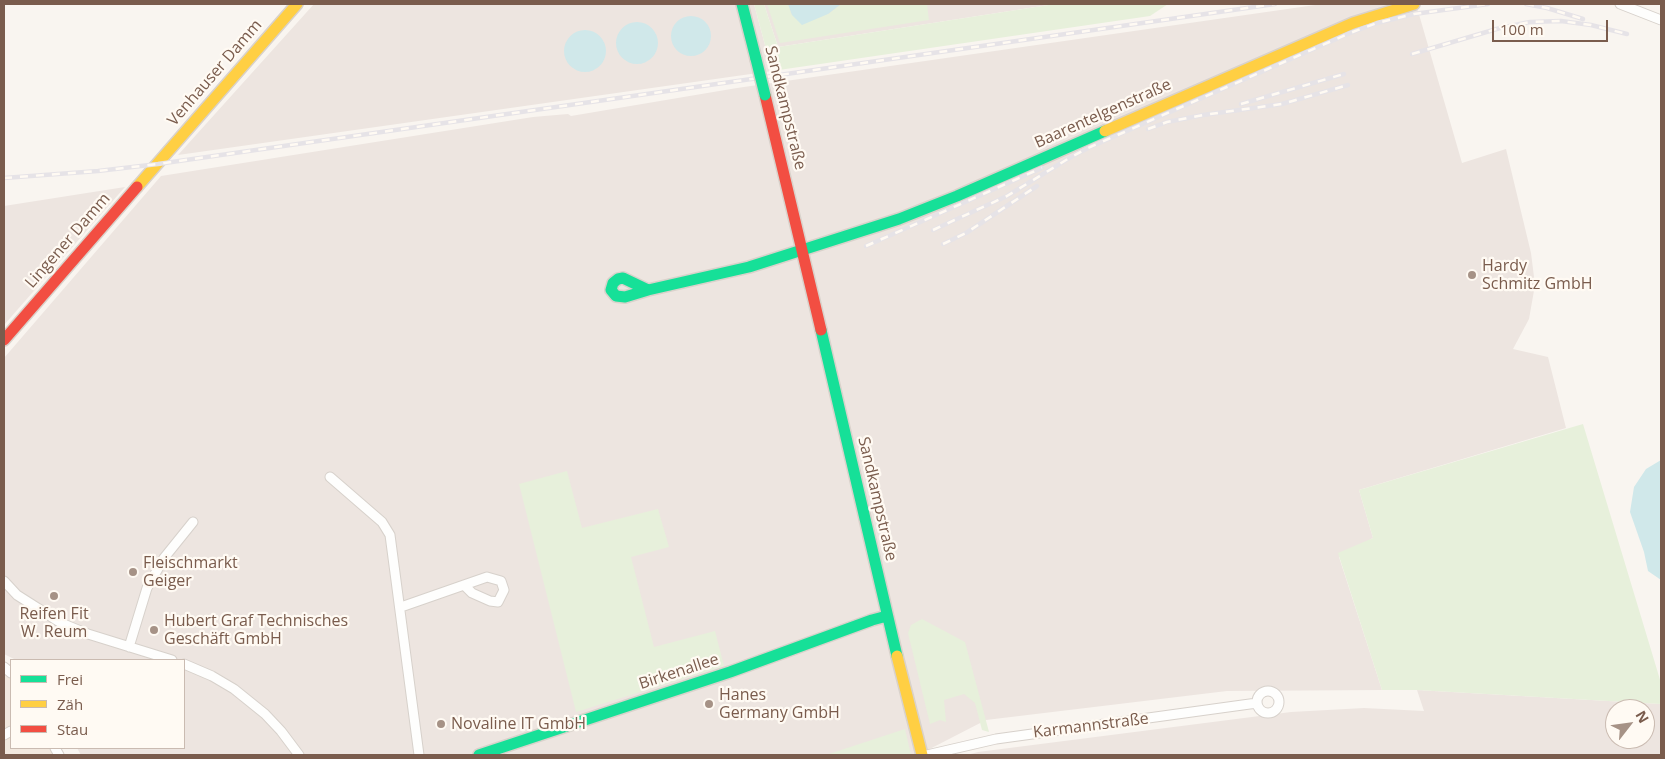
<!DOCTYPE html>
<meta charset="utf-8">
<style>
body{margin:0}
#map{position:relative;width:1665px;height:759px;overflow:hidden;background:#f9f5f0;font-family:"Open Sans",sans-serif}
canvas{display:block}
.frame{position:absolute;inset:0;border:5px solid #7a5c4d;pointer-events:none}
.legend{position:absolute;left:10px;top:659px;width:175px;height:90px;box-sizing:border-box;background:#fffaf3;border:1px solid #cabbb1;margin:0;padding:6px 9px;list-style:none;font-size:15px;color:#7a5c4d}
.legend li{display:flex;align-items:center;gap:10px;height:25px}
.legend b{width:25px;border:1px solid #cabbb1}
.north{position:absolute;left:1605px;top:699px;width:50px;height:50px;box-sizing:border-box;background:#fffaf3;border:1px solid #cabbb1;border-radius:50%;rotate:60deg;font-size:14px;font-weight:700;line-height:20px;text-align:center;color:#7a5c4d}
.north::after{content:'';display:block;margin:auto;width:18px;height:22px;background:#a69286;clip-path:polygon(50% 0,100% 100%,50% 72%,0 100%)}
.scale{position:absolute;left:1492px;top:20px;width:116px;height:22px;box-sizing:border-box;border:2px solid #7a5c4d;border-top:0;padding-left:6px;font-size:15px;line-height:18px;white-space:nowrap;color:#7a5c4d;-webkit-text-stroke:4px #fffaf3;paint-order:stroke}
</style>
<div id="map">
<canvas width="1665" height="759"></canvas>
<div class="frame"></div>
<ul class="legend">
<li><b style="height:6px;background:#16e098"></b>Frei</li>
<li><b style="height:6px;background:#ffcf43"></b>Zäh</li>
<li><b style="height:6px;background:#f24e42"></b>Stau</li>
</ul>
<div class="north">N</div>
<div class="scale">100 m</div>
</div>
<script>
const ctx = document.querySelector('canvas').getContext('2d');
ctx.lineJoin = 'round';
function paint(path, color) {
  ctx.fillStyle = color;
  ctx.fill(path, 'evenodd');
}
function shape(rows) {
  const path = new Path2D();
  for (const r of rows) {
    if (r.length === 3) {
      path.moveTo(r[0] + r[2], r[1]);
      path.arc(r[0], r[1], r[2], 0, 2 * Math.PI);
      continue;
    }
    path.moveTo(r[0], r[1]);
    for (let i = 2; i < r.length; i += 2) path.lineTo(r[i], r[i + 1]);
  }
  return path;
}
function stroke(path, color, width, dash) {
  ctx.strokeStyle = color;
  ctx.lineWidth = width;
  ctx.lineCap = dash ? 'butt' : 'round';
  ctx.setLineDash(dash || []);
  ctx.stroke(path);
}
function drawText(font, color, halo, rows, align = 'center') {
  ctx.font = font + ' "Open Sans",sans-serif';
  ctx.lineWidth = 4.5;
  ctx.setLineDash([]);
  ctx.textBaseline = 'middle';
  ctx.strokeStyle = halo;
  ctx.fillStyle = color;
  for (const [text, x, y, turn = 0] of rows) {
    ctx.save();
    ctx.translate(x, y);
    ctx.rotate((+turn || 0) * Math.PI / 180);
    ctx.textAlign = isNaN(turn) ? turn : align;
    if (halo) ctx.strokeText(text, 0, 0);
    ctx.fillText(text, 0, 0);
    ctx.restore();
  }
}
paint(shape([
 [4,671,11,678,11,748,51,748,55,755,4,755]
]), '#f2e8de');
paint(shape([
 [314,4,754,4,772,71,178,155],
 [764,4,1055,4,778,47],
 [1322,4,1416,4,1462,163,1506,149,1531,253,1535,285,1529,319,1513,349,1548,357,1566,428,1359,490,1373,538,1339,557,1382,690,1227,691,986,720,918,755,81,755,77,748,184,748,184,660,16,660,4,654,4,358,161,176,533,117,568,114,571,116,737,88],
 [125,187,4,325,4,206],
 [1417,690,1661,704,1661,755,967,755,978,752,1291,712,1364,708,1424,711],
 [1615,709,1645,709,1645,739,1615,739]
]), '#ede5e0');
paint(shape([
 [754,4,764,4,778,47,1055,4,1168,4,1150,16,772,71],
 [767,4,788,4,792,15,828,14,841,4,927,4,929,20,780,43],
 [1583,424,1661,683,1661,704,1417,690,1382,690,1338,553,1373,538,1359,490],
 [567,471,582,528,658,509,669,547,631,557,654,647,715,631,724,666,576,712,519,484],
 [922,619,965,642,989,732,982,730,975,703,964,694,944,700,946,722,940,720,930,724,908,633,911,625],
 [905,729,911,755,826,755]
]), '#e7f0db');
paint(shape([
 [788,4,841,4,828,14,802,25,792,15],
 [691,36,20],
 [637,43,21],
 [585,51,21],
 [1661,460,1661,580,1648,571,1644,552,1630,512,1634,487,1646,469]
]), '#d0e8ea');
const street = shape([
 [1620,4,1661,20],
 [330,477,382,522,390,535,419,755],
 [4,581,17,595,61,623,88,634,172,660],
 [401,607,464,585,487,577,501,581,504,590,498,602,490,601,472,593,464,585],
 [129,647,147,588,164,558,193,522],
 [184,664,212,676,234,689,265,714,281,731,299,755],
 [4,667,11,673],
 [1268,702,11],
 [4,735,11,731],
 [55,748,59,755],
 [927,755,996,739,1257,703]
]);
const fast = shape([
 [742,4,756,59],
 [648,290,623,278,618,279,613,283,611,290,616,296,625,297,648,290,749,267,899,219,957,196,1105,131],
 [821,330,897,656],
 [479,755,730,672,872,620,887,616]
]);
const slow = shape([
 [1105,131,1353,23,1414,4],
 [137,187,297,4],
 [897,656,922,755]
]);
const jam = shape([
 [765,95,821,330],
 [4,340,137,187]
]);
stroke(street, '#d7d1cb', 11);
stroke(fast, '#d9d2cb', 14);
stroke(slow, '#d9d2cb', 14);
stroke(jam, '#d9d2cb', 14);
stroke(street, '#fefefd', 9);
stroke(fast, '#16e098', 11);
stroke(slow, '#ffcf43', 11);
stroke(jam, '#f24e42', 11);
const rail = shape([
 [1526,4,1547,8,1583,19],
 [1412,54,1500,28,1530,22,1561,21,1591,25,1627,34],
 [1241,104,1344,74],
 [1148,129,1167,122,1203,115,1282,104,1348,85],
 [4,178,98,171,158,164,1275,4],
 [933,230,1007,196,1071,157,1088,148,1350,33,1377,23,1414,14,1488,4],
 [943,244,966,233,1037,186],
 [866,246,1042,168]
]);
stroke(rail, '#e6e3e7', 4.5);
stroke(rail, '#fffaf3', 2.5, [8]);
const fastBridge = shape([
 [756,59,765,95]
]);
stroke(fastBridge, '#d9d2cb', 14, []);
stroke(fastBridge, '#16e098', 11);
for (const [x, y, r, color] of [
 [1472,275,5,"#a69286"],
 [133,572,5,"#a69286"],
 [54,596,5,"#a69286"],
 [154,630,5,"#a69286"],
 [709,704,5,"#a69286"],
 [441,724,5,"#a69286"]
]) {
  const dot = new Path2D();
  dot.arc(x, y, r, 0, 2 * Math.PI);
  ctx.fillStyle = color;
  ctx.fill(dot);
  stroke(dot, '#fffaf3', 2);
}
drawText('16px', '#7a5c4d', '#fffaf3', [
 ["Venhauser Damm",215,73,-49],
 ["Sandkampstraße",785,108,76],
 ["Baarentelgenstraße",1103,114,-24],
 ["Lingener Damm",68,241,-49],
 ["Sandkampstraße",877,499,77],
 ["Birkenallee",679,672,-18],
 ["Karmannstraße",1091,726,-7]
]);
drawText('16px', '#7a5c4d', '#fffaf3', [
 ["Hardy",1482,266],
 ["Schmitz GmbH",1482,284],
 ["Fleischmarkt",143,563],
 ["Geiger",143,581],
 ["Reifen Fit",54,614,"center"],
 ["W. Reum",54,632,"center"],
 ["Hubert Graf Technisches",164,621],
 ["Geschäft GmbH",164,639],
 ["Hanes",719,695],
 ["Germany GmbH",719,713],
 ["Novaline IT GmbH",451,724]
], 'left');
</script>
